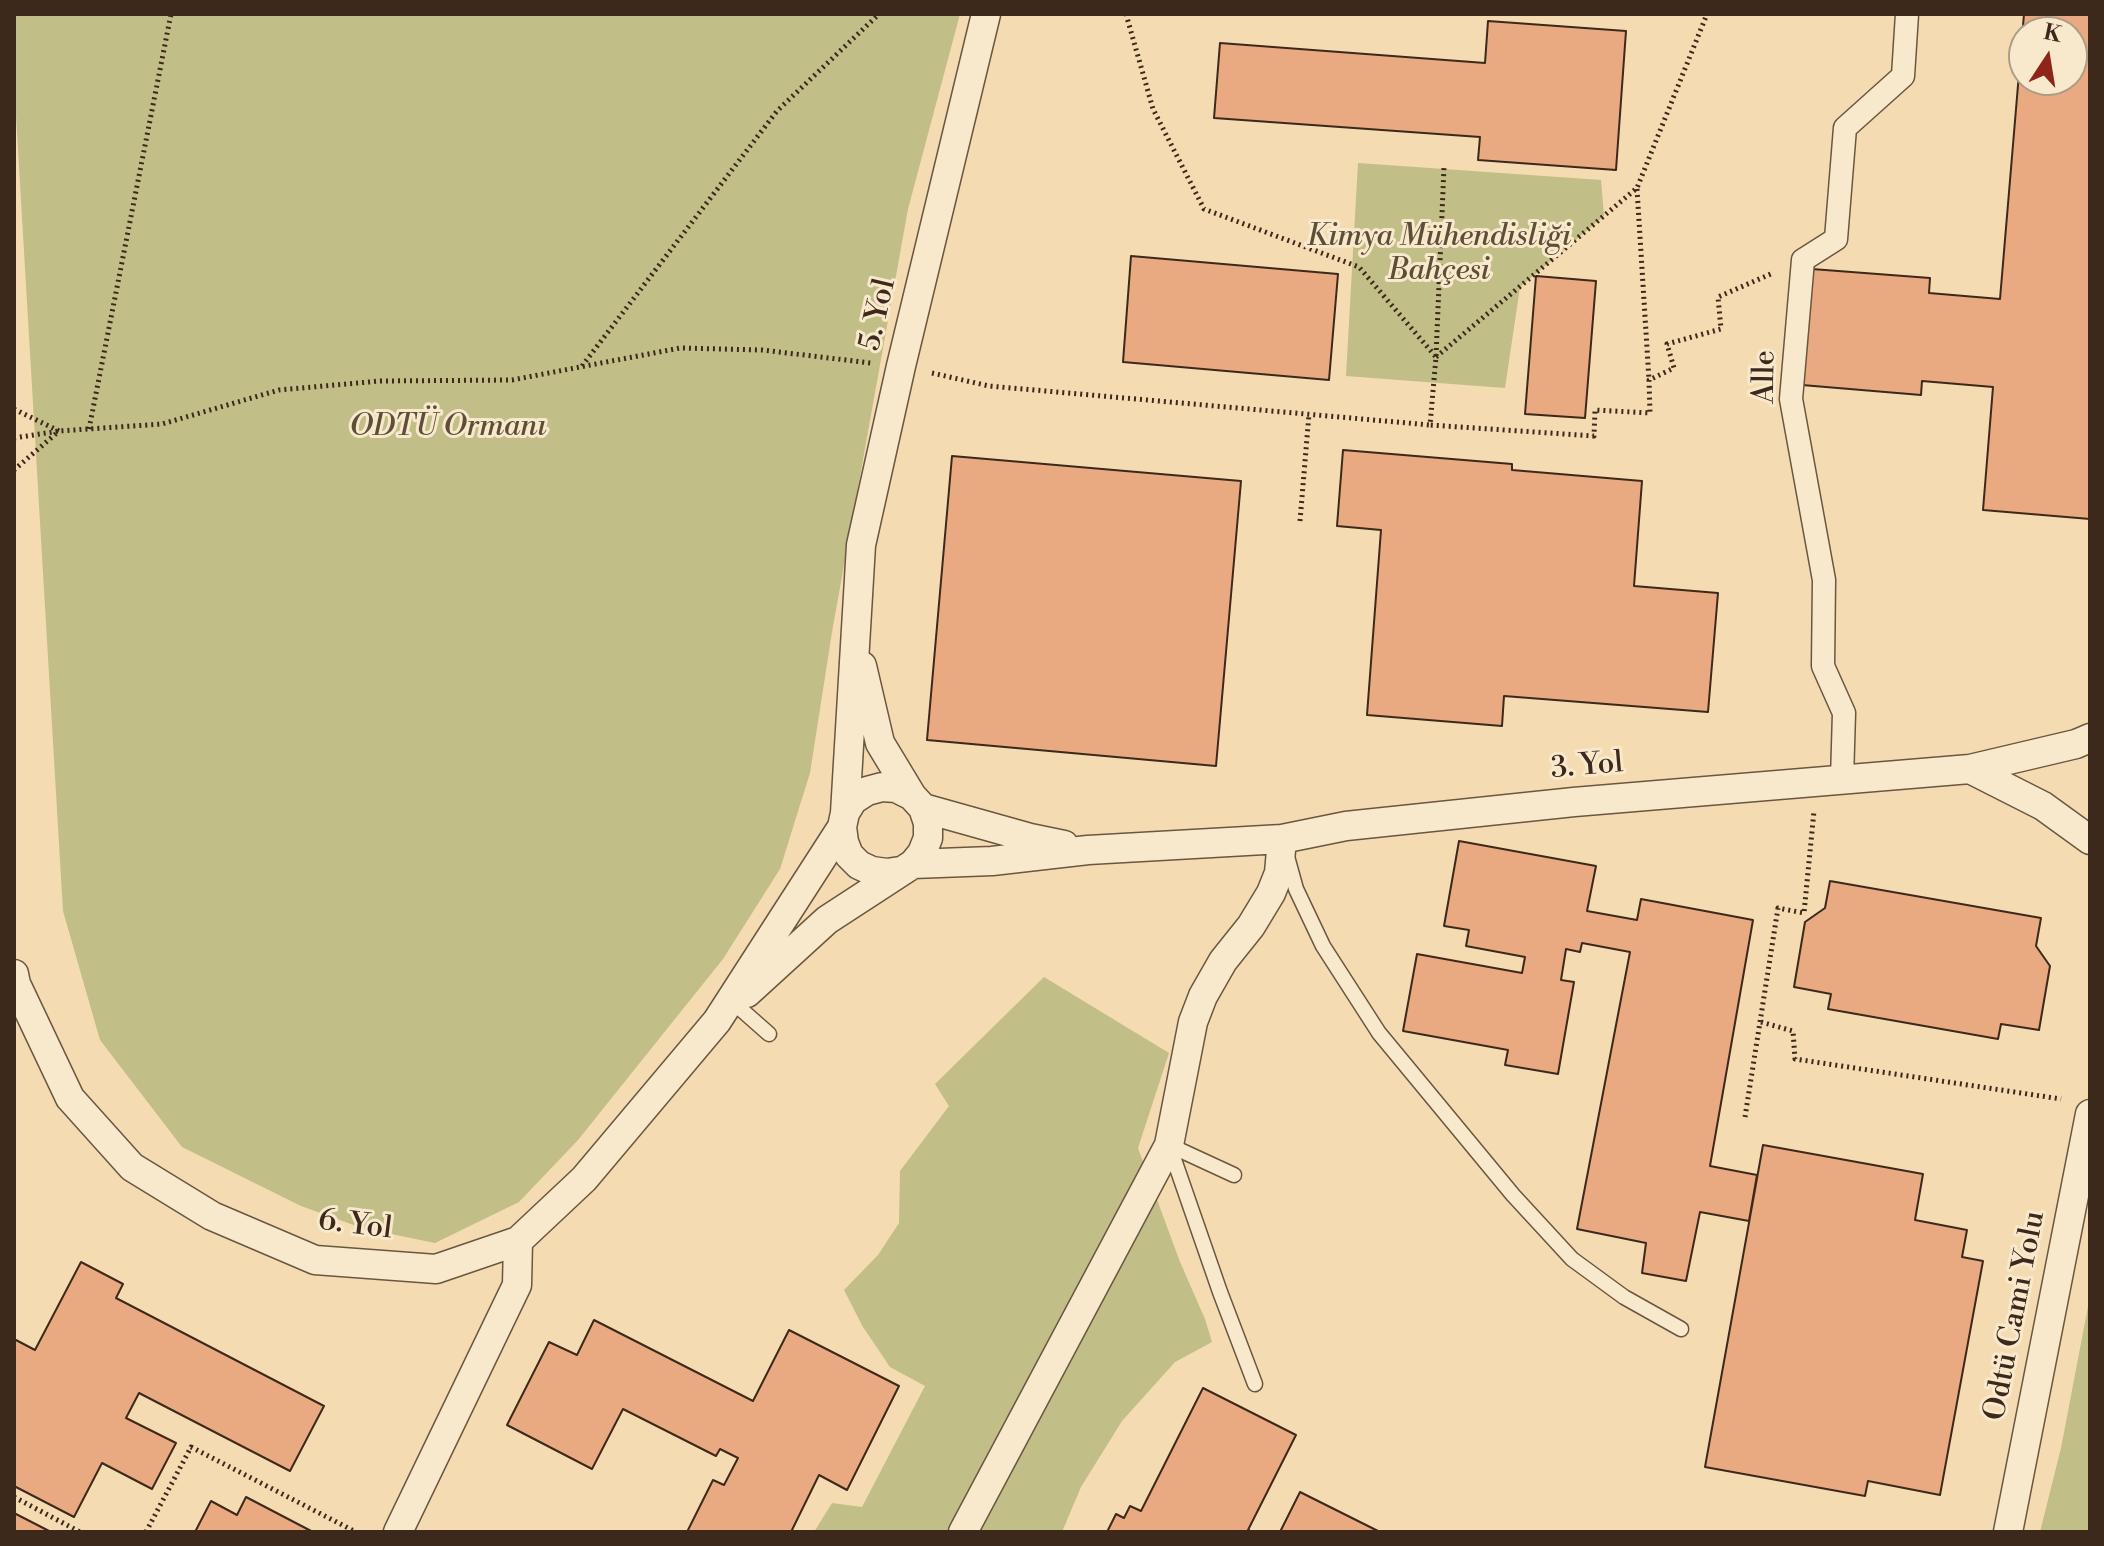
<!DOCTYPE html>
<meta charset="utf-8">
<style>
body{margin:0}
#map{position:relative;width:2104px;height:1546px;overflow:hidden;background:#f4dbb1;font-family:"Libre Bodoni",serif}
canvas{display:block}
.frame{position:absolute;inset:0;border:16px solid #3c291c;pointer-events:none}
.north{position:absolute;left:2008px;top:16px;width:80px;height:80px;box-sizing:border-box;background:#f8e8cc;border:2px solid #ad9c86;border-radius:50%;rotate:12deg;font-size:22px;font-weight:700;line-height:32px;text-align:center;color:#3c291c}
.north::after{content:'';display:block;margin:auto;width:28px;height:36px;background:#8f2418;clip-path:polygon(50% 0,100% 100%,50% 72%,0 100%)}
</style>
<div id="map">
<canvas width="2104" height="1546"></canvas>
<div class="frame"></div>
<div class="north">K</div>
</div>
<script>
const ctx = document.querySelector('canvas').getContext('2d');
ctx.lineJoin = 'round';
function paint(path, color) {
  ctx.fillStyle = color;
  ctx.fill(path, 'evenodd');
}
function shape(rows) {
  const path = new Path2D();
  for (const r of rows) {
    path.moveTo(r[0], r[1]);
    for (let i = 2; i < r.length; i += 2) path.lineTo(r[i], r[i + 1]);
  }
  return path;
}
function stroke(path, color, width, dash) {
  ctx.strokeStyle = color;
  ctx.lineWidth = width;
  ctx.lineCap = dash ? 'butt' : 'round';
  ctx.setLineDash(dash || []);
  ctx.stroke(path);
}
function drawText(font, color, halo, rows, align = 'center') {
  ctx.font = font + ' "Libre Bodoni",serif';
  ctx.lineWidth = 6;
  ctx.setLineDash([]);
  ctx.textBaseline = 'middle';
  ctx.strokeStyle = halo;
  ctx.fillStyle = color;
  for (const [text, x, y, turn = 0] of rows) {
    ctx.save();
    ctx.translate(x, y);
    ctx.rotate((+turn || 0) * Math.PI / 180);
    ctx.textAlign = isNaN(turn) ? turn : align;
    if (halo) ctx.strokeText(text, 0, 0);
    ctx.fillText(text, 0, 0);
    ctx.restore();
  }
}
paint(shape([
 [14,14,960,14,908,209,832,632,810,773,780,869,723,959,578,1140,519,1202,435,1243,362,1228,301,1206,182,1147,100,1040,63,911,14,82],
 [1358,163,1601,180,1604,216,1520,287,1505,388,1346,376],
 [1044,977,1169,1053,1138,1148,1180,1262,1205,1319,1212,1342,1175,1362,1122,1421,1081,1487,1062,1532,814,1532,832,1503,862,1507,925,1386,890,1367,863,1327,844,1290,878,1255,899,1223,900,1171,949,1106,935,1084],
 [2090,1296,2090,1532,2040,1532,2061,1448]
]), '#c1be87');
const building = shape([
 [2024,14,2090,14,2090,519,1983,510,1993,387,1922,381,1921,395,1802,385,1812,269,1930,278,1929,293,2000,299,2024,14],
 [2024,32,2072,32,2072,80,2024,80,2024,32],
 [1488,21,1626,31,1616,170,1478,160,1480,137,1214,118,1220,43,1485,63,1488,21],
 [1131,256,1338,274,1329,380,1123,362,1131,256],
 [1536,276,1596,281,1585,418,1525,414,1536,276],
 [1343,450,1512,464,1512,470,1642,481,1634,586,1718,593,1708,712,1504,696,1502,726,1367,715,1381,530,1337,526,1343,450],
 [952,456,1241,481,1216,766,927,740,952,456],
 [1459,841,1596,866,1587,911,1637,920,1641,899,1753,920,1710,1166,1757,1175,1749,1221,1700,1212,1686,1281,1642,1273,1646,1243,1577,1229,1630,952,1582,943,1580,952,1566,949,1561,980,1574,982,1558,1074,1505,1065,1508,1050,1403,1031,1417,954,1522,973,1525,957,1466,946,1469,930,1444,926,1459,841],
 [1830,881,2041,918,2036,946,2050,966,2039,1030,2001,1024,1998,1039,1828,1009,1831,994,1794,987,1805,922,1825,908,1830,881],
 [1763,1145,1923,1174,1915,1220,1967,1230,1962,1257,1983,1261,1940,1495,1868,1481,1865,1496,1705,1467,1763,1145],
 [81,1262,123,1284,116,1298,324,1406,290,1471,139,1393,126,1418,176,1443,152,1489,102,1463,74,1517,14,1486,14,1339,35,1350,81,1262],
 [594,1320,753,1401,789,1330,899,1386,847,1490,819,1475,791,1532,687,1532,713,1480,724,1485,738,1458,720,1449,716,1456,623,1409,592,1469,507,1425,549,1342,577,1355,594,1320],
 [1203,1388,1296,1435,1248,1530,1253,1532,1107,1532,1116,1514,1124,1518,1130,1506,1141,1511,1203,1388],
 [1300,1492,1380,1532,1280,1532,1300,1492],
 [246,1497,313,1532,195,1532,211,1501,237,1515,246,1497],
 [14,1513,51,1532,14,1532,14,1513]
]);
paint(building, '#e9a981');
stroke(building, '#3c291c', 2);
const service = shape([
 [1288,860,1296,889,1323,946,1379,1033,1513,1195,1572,1259,1624,1297,1681,1329],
 [735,1004,769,1034],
 [1169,1145,1220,1292,1255,1384],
 [1169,1145,1234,1175]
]);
const pedestrian = shape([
 [1842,779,1844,713,1823,666,1824,580,1791,399,1803,260,1836,239,1845,128,1903,76,1907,14]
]);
const minor = shape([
 [862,666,880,743,912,796],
 [1970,769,2043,806,2090,840],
 [923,808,1030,838,1064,845],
 [845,813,861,545,901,366,986,14],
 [913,864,992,861,1088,850,1282,839,1346,826,1574,802,1970,769,2076,744,2090,738],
 [14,974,16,984,70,1098,132,1167,212,1216,315,1260,436,1269,518,1241,584,1179,717,1021,842,827],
 [747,993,827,920,913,864,922,853,928,838,928,823,923,808,912,796,896,788,882,787,867,791,853,800,845,813,842,827,844,842,849,855,859,865,872,871,887,873,900,871],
 [398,1532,517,1285,518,1241],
 [963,1532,1169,1145,1193,1022,1203,996,1223,961,1251,926,1271,893,1279,873,1282,839],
 [2008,1532,2090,1114]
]);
stroke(service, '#6a5641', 17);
stroke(pedestrian, '#6a5641', 25);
stroke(minor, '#6a5641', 31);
stroke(shape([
 [1126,14,1153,109,1204,209,1359,267,1436,357,1430,425,1594,436,1595,410,1650,413,1649,380,1674,368,1667,344,1721,329,1718,297,1773,273],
 [1637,189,1649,380],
 [1436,356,1444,167],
 [1436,357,1637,188,1707,14],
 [582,366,777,111,879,14],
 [932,373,989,386,1430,425],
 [14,409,59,431,14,470],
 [89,429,171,14],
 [14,438,59,431,162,424,279,390,380,381,512,380,680,348,762,350,871,363],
 [1300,521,1309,414],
 [1761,1022,1793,1031,1795,1059,2061,1099],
 [1745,1117,1778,908,1804,913,1814,811],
 [14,1497,80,1532],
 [146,1532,191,1447,356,1532]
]), '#3c291c', 5, [2, 4]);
stroke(service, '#f8e8cc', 14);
stroke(pedestrian, '#f8e8cc', 22);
stroke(minor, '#f8e8cc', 28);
drawText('italic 30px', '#5d4e37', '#f8e8cc', [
 ["Kimya Mühendisliği",1439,238],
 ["Bahçesi",1439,272],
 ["ODTÜ Ormanı",448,428]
]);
drawText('30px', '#3c291c', '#f8e8cc', [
 ["5. Yol",879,315,-77],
 ["Alle",1766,377,-89],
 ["3. Yol",1587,767,-5],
 ["6. Yol",355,1226,7],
 ["Odtü Cami Yolu",2016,1316,-79]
]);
</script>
